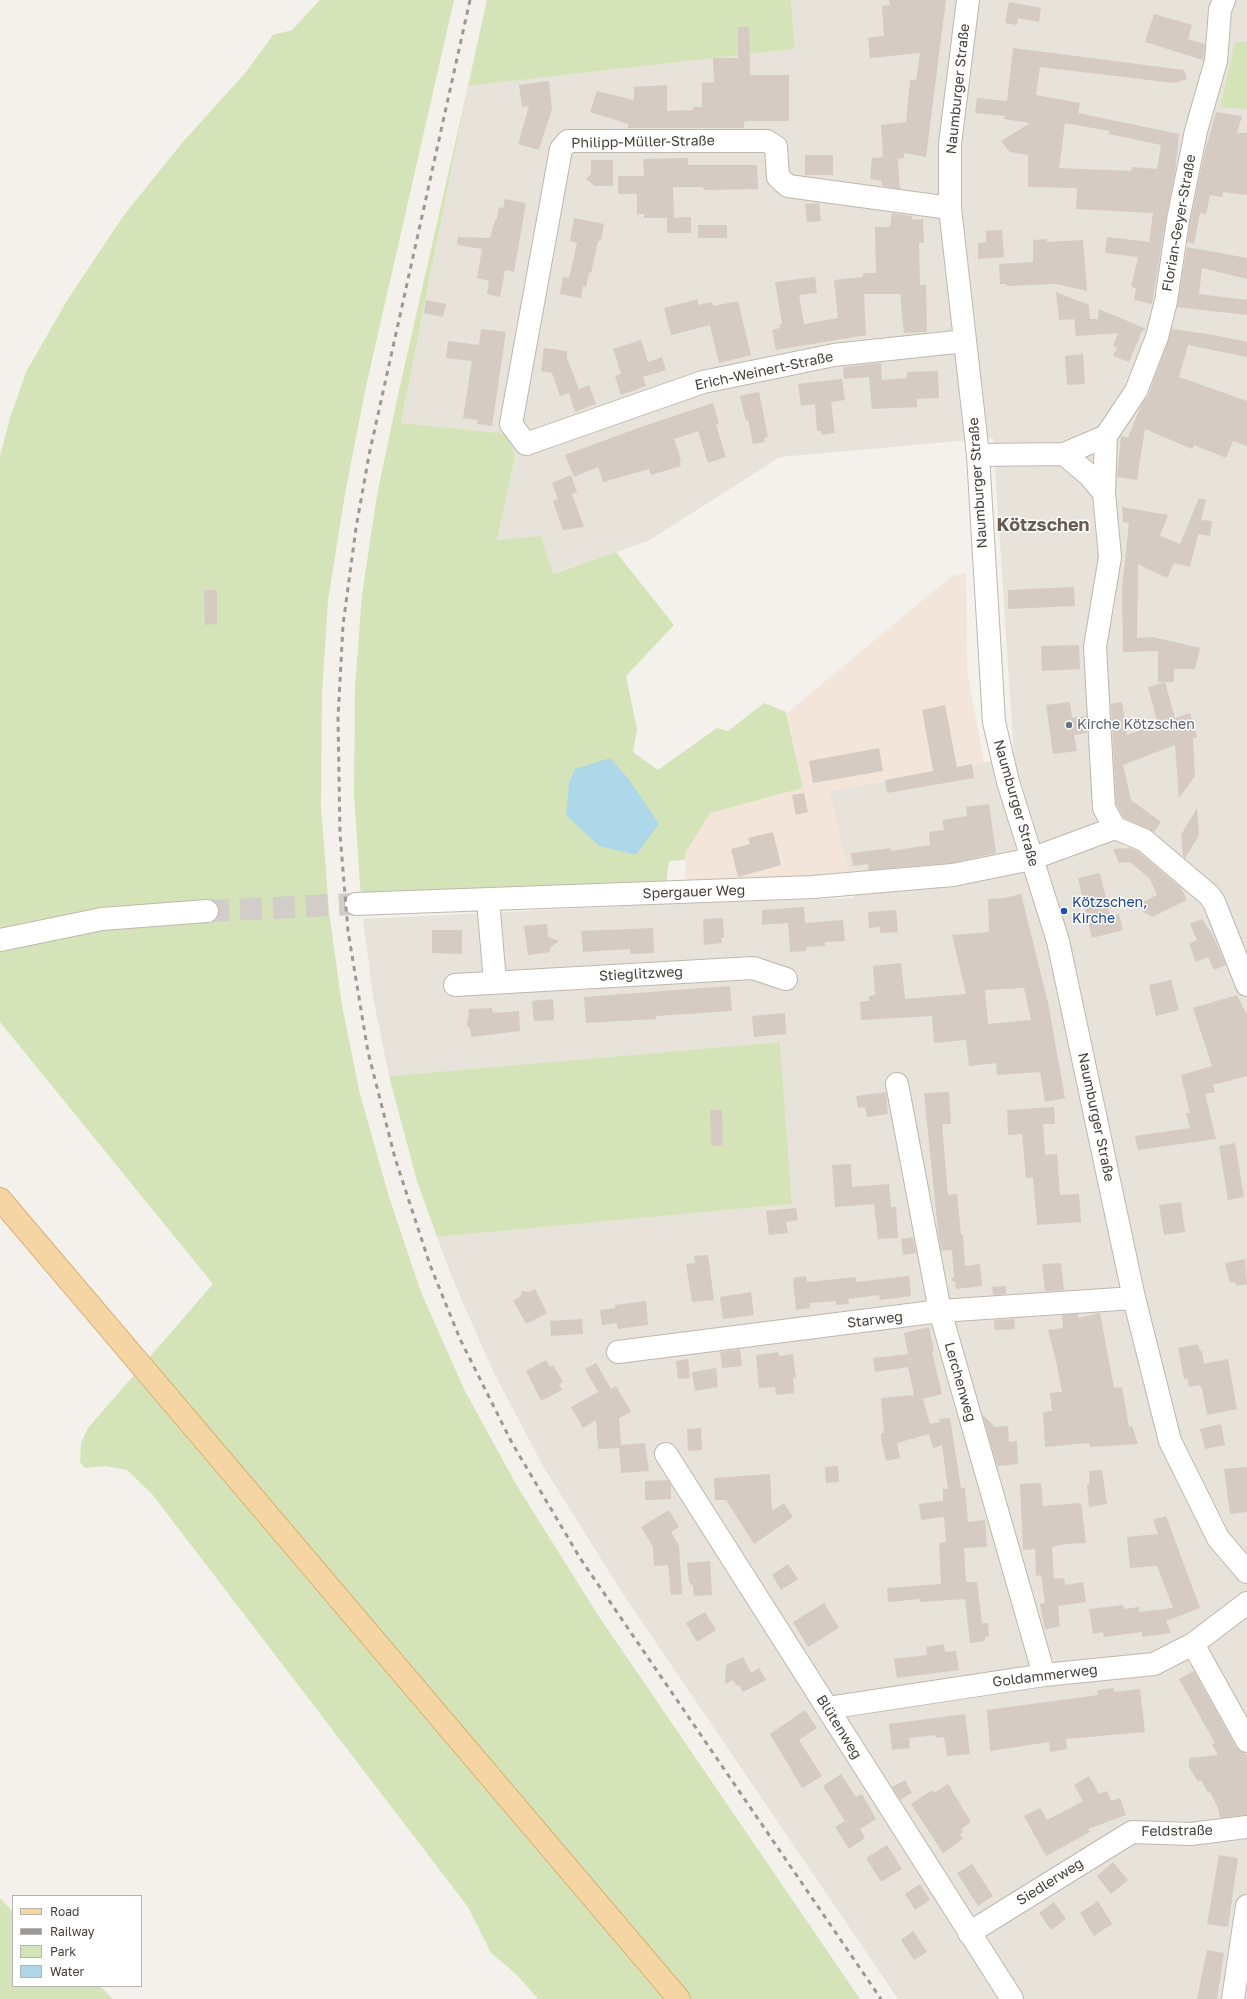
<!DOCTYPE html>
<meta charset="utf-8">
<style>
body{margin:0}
#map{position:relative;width:1247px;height:1999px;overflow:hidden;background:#f4f0eb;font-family:"Golos Text",sans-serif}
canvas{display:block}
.legend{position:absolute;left:12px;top:1895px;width:130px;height:92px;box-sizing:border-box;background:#fff;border:1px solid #b6b3b0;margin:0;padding:5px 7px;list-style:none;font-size:12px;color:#48413a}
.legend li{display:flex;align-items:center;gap:8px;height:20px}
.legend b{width:20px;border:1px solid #b6b3b0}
</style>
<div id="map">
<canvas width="1247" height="1999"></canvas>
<ul class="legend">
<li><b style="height:5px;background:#f5d5a3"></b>Road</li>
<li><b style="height:5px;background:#999"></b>Railway</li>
<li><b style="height:11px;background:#d5e4b8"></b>Park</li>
<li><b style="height:11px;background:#aed8ea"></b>Water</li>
</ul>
</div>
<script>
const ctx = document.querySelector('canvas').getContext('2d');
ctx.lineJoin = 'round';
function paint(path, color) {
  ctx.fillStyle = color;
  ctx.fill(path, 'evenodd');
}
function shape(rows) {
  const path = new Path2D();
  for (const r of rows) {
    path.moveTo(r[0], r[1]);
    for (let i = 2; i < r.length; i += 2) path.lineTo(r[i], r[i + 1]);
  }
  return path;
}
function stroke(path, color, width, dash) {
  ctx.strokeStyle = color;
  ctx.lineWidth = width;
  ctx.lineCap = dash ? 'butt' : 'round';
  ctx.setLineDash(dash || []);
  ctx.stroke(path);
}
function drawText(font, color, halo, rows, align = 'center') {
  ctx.font = font + ' "Golos Text",sans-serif';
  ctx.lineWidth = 3;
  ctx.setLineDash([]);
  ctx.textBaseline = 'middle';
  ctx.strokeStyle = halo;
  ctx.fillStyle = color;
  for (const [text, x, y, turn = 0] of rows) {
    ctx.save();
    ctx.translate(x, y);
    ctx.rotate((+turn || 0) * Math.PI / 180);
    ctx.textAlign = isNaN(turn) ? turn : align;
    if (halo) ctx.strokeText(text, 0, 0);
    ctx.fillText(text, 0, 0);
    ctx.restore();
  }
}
paint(shape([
 [791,0,1247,0,1247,1999,898,1999,623,1594,543,1466,493,1371,453,1280,437,1237,792,1204,780,1042,389,1076,373,997,363,919,667,904,854,898,829,791,984,763,1014,755,993,438,780,457,648,541,552,574,497,540,515,457,507,434,401,424,468,86,795,49]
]), '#e7e2da');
paint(shape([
 [966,573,967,671,984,763,885,780,830,791,850,878,685,884,686,852,710,813,803,788,787,713,952,576]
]), '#f3e5d9');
paint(shape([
 [320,0,454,0,365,391,345,494,328,600,322,693,321,806,329,911,342,1006,360,1094,389,1197,421,1292,465,1391,517,1486,598,1615,860,1999,538,1999,516,1974,491,1953,468,1907,152,1494,127,1470,105,1466,85,1468,80,1462,81,1443,88,1428,213,1284,0,1022,0,456,10,418,26,372,68,299,124,215,182,143,246,72,273,35,292,30],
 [487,0,791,0,795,49,468,86,401,423,508,434,515,457,497,540,541,536,553,574,616,552,674,625,626,676,637,729,633,752,658,770,717,728,728,731,764,703,786,712,803,788,710,813,686,852,685,860,669,861,666,885,361,900,354,794,355,687,362,595,377,495,398,395,468,86],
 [1235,42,1247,42,1247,109,1220,107],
 [780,1042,792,1204,437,1237,417,1181,389,1076],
 [0,1898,13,1912,13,1986,100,1986,113,1999,0,1999]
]), '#d5e4b8');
paint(shape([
 [610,758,628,778,659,824,636,855,599,846,566,815,569,782,575,769]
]), '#aed8ea');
paint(shape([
 [889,0,946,0,926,157,904,153,904,158,898,159,900,189,882,186,882,181,870,179,872,158,883,157,881,125,906,122,910,80,916,80,920,53,870,58,868,38,884,36,882,6,890,5],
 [1009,2,1041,8,1039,22,1018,18,1017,25,1005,23],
 [1154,14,1192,25,1188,39,1205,44,1203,60,1145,42],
 [738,27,749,27,750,75,789,75,789,121,748,121,744,122,744,128,628,128,628,124,590,112,597,91,634,100,634,87,649,86,667,85,667,111,693,110,693,107,702,107,702,83,714,82,713,58,738,58],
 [1013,48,1184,70,1187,79,1174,83,1040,67,1036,95,1080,103,1078,113,1179,134,1175,172,1166,218,1152,304,1134,300,1136,288,1131,287,1138,257,1105,253,1107,237,1149,242,1153,213,1076,209,1077,188,1028,187,1028,155,1010,152,1001,141,1030,123,1004,119,1005,116,975,113,977,98,1007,101],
 [1065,123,1109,131,1109,134,1161,145,1157,169,1132,167,1131,171,1059,168],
 [549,81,552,109,539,150,518,144,529,106,522,107,519,85],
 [1216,112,1242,116,1237,133,1247,133,1247,195,1223,192,1222,197,1210,195,1206,214,1200,213,1194,244,1187,242,1190,222,1205,151],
 [805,155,833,155,833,175,805,175],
 [688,158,688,165,757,165,758,189,704,190,703,187,673,187,674,218,644,218,644,214,637,214,637,194,618,194,618,176,644,176,643,159],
 [591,160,613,160,613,186,595,186,586,179,591,174],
 [505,199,526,203,514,272,505,270,500,297,487,294,489,281,477,278,482,249,457,245,458,237,490,238,495,220,497,218,499,207,503,208],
 [819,203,821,221,807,222,805,204],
 [892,213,912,216,912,220,923,219,924,243,919,243,920,285,926,285,927,332,904,333,900,294,864,294,866,335,776,350,772,330,780,328,779,325,782,324,775,282,815,277,817,293,799,295,804,324,838,318,834,280,863,277,863,273,876,273,875,227,890,227],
 [691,217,691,233,667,233,667,218],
 [574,218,604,224,601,241,598,241,591,273,589,272,586,287,583,286,581,298,560,294,563,277,568,278,570,275,577,243,570,241],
 [698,225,727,225,727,238,698,238],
 [1002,230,1004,257,978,259,978,243,986,242,986,231],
 [1047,239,1047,242,1083,240,1087,291,1056,284,1007,286,1006,284,1000,284,999,264,1033,262,1033,240],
 [1187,247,1247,258,1247,279,1202,268,1199,294,1247,300,1247,315,1177,307],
 [1056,292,1089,305,1090,319,1098,319,1099,309,1146,329,1142,331,1129,362,1113,356,1117,348,1113,346,1118,333,1076,336,1074,319,1059,320],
 [698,299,698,305,712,302,714,306,738,301,751,355,719,363,710,325,671,335,664,308],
 [426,300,446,304,443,317,424,313],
 [481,329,506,332,492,426,477,424,478,420,463,418,472,361,446,358,448,341,479,345],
 [1172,329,1214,335,1247,342,1247,357,1188,345,1179,377,1247,401,1247,446,1233,441,1226,458,1194,445,1192,449,1145,429,1137,480,1117,477,1121,436,1128,437,1141,406,1148,396],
 [641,340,648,362,662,357,666,370,643,377,646,386,621,395,615,376,621,374,613,349],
 [544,348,567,351,567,358,579,389,589,385,596,404,575,412,569,393,560,396,552,373,541,371],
 [1083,354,1085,384,1067,385,1065,356],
 [881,363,882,380,907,378,907,372,938,371,939,398,917,399,917,407,872,409,869,377,844,379,843,367],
 [842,379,845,400,831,402,835,433,822,435,821,431,817,431,815,404,801,406,798,384],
 [759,392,768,437,764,438,765,442,753,444,748,420,746,421,740,396],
 [713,403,719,424,716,425,726,457,708,463,698,431,674,439,681,460,679,461,681,466,651,475,649,469,603,482,598,467,574,477,565,455,641,427],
 [571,475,577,492,572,494,584,527,563,530,553,501,558,499,552,483],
 [1199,498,1206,500,1201,520,1212,521,1210,536,1198,534,1190,567,1174,563,1167,578,1138,564,1137,638,1153,637,1200,648,1195,669,1174,669,1174,682,1158,682,1158,651,1123,652,1122,588,1129,523,1123,522,1122,507,1168,515,1160,536,1180,544],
 [1074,587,1075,606,1008,609,1008,590],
 [204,590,217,590,217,624,205,625],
 [1079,645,1080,669,1042,671,1041,646],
 [1165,682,1175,718,1190,713,1197,737,1193,738,1195,776,1179,798,1175,745,1123,765,1131,800,1161,822,1154,832,1124,818,1116,804,1111,704,1122,702,1127,735,1158,724,1148,687],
 [1070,702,1072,718,1086,716,1087,733,1074,735,1077,751,1053,754,1046,705],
 [945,705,957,767,972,764,974,778,887,793,885,780,933,771,922,710],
 [879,748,883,771,813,783,809,761],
 [804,793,808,812,796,815,792,795],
 [989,804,996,853,951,863,869,870,868,864,853,866,851,853,891,848,891,851,930,845,929,832,944,830,942,820,967,816,966,807],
 [1197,808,1199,835,1185,858,1183,856,1181,835],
 [773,832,781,865,738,877,731,849,750,844,748,838],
 [1130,848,1137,851,1181,888,1187,900,1152,917,1143,912,1139,904,1157,895,1150,879,1130,862,1119,863,1113,849],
 [1100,873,1110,916,1119,914,1123,930,1092,938,1078,878],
 [1021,894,1048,1003,1065,1098,1045,1102,1040,1072,997,1075,996,1063,969,1066,966,1040,934,1043,932,1016,861,1020,860,1002,869,1001,869,996,875,995,873,966,901,963,905,999,966,994,952,935,989,932,988,899,1004,898],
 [1024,988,1031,1020,988,1024,985,990],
 [804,907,805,923,843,920,845,941,825,942,825,946,806,947,806,951,790,952,788,923,762,925,762,910],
 [896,910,898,932,880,933,880,927,869,928,868,912],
 [723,918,724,938,721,938,722,943,704,945,703,919],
 [1202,919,1212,934,1226,965,1214,970,1208,957,1196,962,1189,944,1197,940,1190,924],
 [547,924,548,937,559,941,550,948,550,952,528,955,524,926],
 [653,928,654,953,630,954,630,949,583,952,581,931],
 [432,930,462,930,462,954,432,953],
 [1171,980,1179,1010,1156,1016,1149,985],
 [730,986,732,1011,656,1016,656,1019,586,1023,584,997],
 [1237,995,1247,1015,1247,1076,1213,1085,1215,1092,1205,1094,1216,1139,1138,1150,1135,1136,1190,1128,1186,1113,1190,1113,1181,1075,1212,1066,1193,1008],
 [553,999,554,1020,534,1021,532,1001],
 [492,1008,493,1013,519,1011,520,1031,471,1037,470,1028,467,1026,469,1009],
 [785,1013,786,1034,754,1037,752,1016],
 [886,1092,888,1114,867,1117,865,1107,858,1108,856,1096],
 [949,1092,951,1124,942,1124,948,1195,957,1194,961,1235,963,1235,965,1266,980,1264,982,1286,956,1289,955,1282,951,1280,954,1276,952,1250,941,1251,938,1231,924,1093],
 [1054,1107,1055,1124,1043,1124,1045,1155,1057,1154,1060,1195,1079,1194,1081,1222,1037,1225,1033,1178,1026,1178,1022,1134,1008,1135,1007,1110],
 [710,1110,722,1110,723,1145,711,1146],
 [1235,1143,1244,1197,1228,1200,1219,1146],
 [851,1164,852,1187,889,1184,891,1207,896,1207,898,1238,878,1239,874,1204,835,1207,832,1165],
 [1181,1202,1185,1232,1164,1235,1159,1205],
 [796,1208,798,1220,786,1222,788,1233,769,1235,766,1211],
 [913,1237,916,1253,903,1255,901,1239],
 [708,1255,714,1300,692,1302,686,1264,695,1263,694,1256],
 [1245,1259,1247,1284,1236,1286,1235,1282,1230,1283,1225,1263],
 [1061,1263,1064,1290,1045,1291,1042,1264],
 [806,1276,807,1282,856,1277,856,1282,909,1276,911,1296,880,1300,879,1295,848,1299,849,1304,836,1305,836,1301,810,1303,810,1308,796,1310,793,1278],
 [1006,1286,1006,1294,993,1295,992,1287],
 [535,1289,547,1313,526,1324,513,1300,520,1297,522,1291,528,1292],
 [751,1292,754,1315,723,1319,720,1297],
 [646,1301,648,1325,618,1329,617,1323,602,1325,600,1310,615,1308,615,1305],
 [1100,1313,1114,1388,1122,1387,1129,1427,1132,1426,1138,1444,1090,1447,1089,1443,1045,1447,1043,1412,1052,1411,1050,1393,1062,1392,1056,1361,1048,1330,1063,1328,1062,1315,1078,1314,1078,1318],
 [582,1319,583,1334,551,1336,550,1321],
 [1014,1319,1015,1329,995,1330,994,1320],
 [929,1327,934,1351,932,1352,942,1394,923,1399,930,1424,940,1422,939,1419,950,1418,961,1488,965,1488,968,1522,985,1520,987,1547,964,1548,966,1582,977,1582,982,1623,988,1623,989,1636,985,1637,985,1641,970,1643,965,1599,920,1602,920,1599,888,1602,887,1588,941,1584,939,1543,946,1542,944,1517,921,1520,919,1504,943,1501,943,1489,948,1489,942,1445,933,1448,929,1434,897,1443,900,1458,886,1461,881,1438,881,1433,884,1433,881,1398,914,1395,908,1367,875,1372,873,1358,908,1354,904,1333],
 [1198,1344,1200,1351,1202,1351,1204,1364,1228,1359,1237,1409,1207,1415,1202,1388,1201,1388,1200,1385,1189,1387,1187,1378,1184,1379,1178,1348],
 [740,1349,742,1366,722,1368,720,1352],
 [779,1352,779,1356,793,1354,796,1378,793,1378,794,1393,776,1395,775,1387,759,1388,756,1355],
 [688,1359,690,1378,678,1379,676,1361],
 [546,1360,550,1367,553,1365,563,1382,559,1384,562,1390,541,1401,526,1371],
 [596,1363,611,1389,616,1386,631,1412,619,1418,621,1445,645,1443,649,1471,621,1473,619,1448,598,1449,596,1420,583,1428,571,1407,598,1392,585,1369],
 [716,1368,718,1387,695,1391,692,1372],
 [982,1414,995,1427,1008,1426,1009,1442,1017,1441,1018,1464,997,1466],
 [1221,1424,1225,1445,1205,1449,1200,1429],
 [701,1428,702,1450,688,1451,687,1429],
 [838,1466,839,1482,826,1483,825,1467],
 [1247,1467,1247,1512,1230,1514,1224,1469],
 [1102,1470,1107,1504,1089,1507,1087,1484,1090,1483,1089,1471],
 [770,1474,772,1511,784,1503,793,1517,754,1544,726,1500,715,1500,714,1478],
 [668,1480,671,1485,671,1499,645,1500,645,1481],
 [1041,1483,1043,1506,1081,1503,1086,1543,1066,1544,1052,1547,1054,1579,1064,1578,1065,1585,1083,1582,1086,1602,1058,1606,1060,1626,1045,1630,1040,1604,1045,1603,1041,1575,1036,1576,1035,1549,1023,1550,1020,1484],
 [669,1510,679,1527,671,1532,679,1546,682,1594,671,1595,668,1565,654,1566,653,1547,641,1527],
 [1166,1516,1200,1608,1166,1621,1171,1633,1142,1637,1142,1632,1104,1637,1103,1632,1093,1634,1089,1609,1123,1605,1124,1609,1139,1607,1139,1612,1173,1608,1157,1566,1130,1568,1127,1537,1158,1534,1153,1520],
 [710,1561,712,1595,694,1596,693,1586,689,1582,687,1563],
 [788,1564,798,1579,781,1590,772,1575],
 [824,1603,839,1628,808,1647,793,1622],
 [705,1612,716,1630,697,1642,686,1623],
 [944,1644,945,1652,956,1651,959,1670,897,1678,894,1659,927,1655,926,1647],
 [743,1657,751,1673,759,1668,766,1680,743,1692,739,1685,737,1686,733,1680,725,1684,726,1665],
 [1194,1671,1236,1747,1245,1753,1247,1757,1247,1815,1220,1818,1218,1808,1210,1792,1208,1793,1201,1780,1198,1782,1189,1767,1189,1758,1218,1755,1212,1744,1215,1743,1179,1679],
 [1114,1688,1114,1692,1140,1689,1145,1732,1066,1739,1067,1749,1050,1752,1049,1742,990,1751,987,1710,1098,1695,1097,1690],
 [805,1710,817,1728,799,1740,822,1776,802,1788,770,1734],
 [965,1714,970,1754,947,1756,944,1737,936,1738,935,1735,909,1738,910,1748,892,1750,889,1724],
 [841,1774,856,1797,862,1794,876,1819,860,1829,865,1838,849,1849,835,1827,845,1821,823,1786],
 [1089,1776,1099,1794,1107,1791,1111,1801,1120,1798,1126,1815,1088,1829,1090,1832,1046,1856,1024,1816,1040,1808,1047,1820,1083,1801,1074,1785],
 [905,1780,912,1793,900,1800,892,1787],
 [948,1784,971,1822,961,1829,963,1832,960,1835,963,1839,943,1853,911,1804,932,1790,934,1793],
 [887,1845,902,1869,881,1882,866,1858],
 [1219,1855,1238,1858,1228,1927,1207,1924],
 [1113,1862,1128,1880,1111,1894,1097,1876],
 [972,1864,993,1896,978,1906,957,1873],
 [920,1884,930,1900,915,1910,905,1894],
 [1098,1901,1112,1924,1094,1936,1080,1913],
 [1054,1902,1066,1919,1051,1930,1039,1913],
 [913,1931,927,1952,914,1960,901,1940],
 [1207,1950,1224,1953,1217,1999,1197,1999]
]), '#d5cbc2');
stroke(shape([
 [207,911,356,904]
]), '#d2cdc8', 22, [22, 11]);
const minor = shape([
 [968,0,950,144,950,208,978,455,994,722,1008,782,1058,941,1134,1298,1170,1441,1218,1538,1247,1572],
 [950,208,788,186,778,177,776,147,767,141,568,141,561,149,511,424,526,444,703,382,834,355,965,341],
 [1064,454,1106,436],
 [978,455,1064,454,1089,475,1104,493,1110,557,1095,647,1104,808,1115,828,1144,840,1209,895,1214,902,1247,985],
 [1104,493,1106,436,1136,391,1157,337,1166,301,1178,220,1196,131,1216,61,1220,10,1224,0],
 [488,900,495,982],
 [356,904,813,887,953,875,1031,859,1115,828],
 [0,940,102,919,207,911],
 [455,985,753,968,786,979],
 [897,1084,940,1311,1044,1675],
 [618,1352,940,1311,1134,1298],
 [666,1454,1012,1999],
 [1193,1644,1247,1741],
 [827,1708,1044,1675,1154,1664,1193,1644,1247,1603],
 [969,1933,1132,1832,1191,1834,1247,1827],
 [1233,1999,1247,1906]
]);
const major = shape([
 [0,1199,679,1999]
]);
stroke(minor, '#bfb7ae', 24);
stroke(major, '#d9b074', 24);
stroke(minor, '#fff', 22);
stroke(major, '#f5d5a3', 22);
stroke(shape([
 [470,0,369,455,356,528,343,625,338,718,340,834,348,931,368,1052,395,1158,430,1265,460,1339,512,1443,580,1558,881,1999]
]), '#999', 3, [5, 5]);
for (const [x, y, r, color] of [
 [1069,725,4,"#6b7280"],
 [1064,911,4,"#1a4fb4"]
]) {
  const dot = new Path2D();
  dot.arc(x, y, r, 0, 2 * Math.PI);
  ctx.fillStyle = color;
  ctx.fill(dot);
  stroke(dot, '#fff', 1.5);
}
drawText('14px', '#48413a', '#fff', [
 ["Naumburger Straße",958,89,-84],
 ["Philipp-Müller-Straße",643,142,-1],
 ["Florian-Geyer-Straße",1179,223,-80],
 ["Erich-Weinert-Straße",764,371,-12],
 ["Naumburger Straße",978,483,-94],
 ["Naumburger Straße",1016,803,74],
 ["Spergauer Weg",694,892,-2],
 ["Stieglitzweg",641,974,-3],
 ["Naumburger Straße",1096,1117,78],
 ["Starweg",875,1320,-7],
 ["Lerchenweg",960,1382,74],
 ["Goldammerweg",1045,1676,-7],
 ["Blütenweg",839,1727,58],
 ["Feldstraße",1177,1831,-1],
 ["Siedlerweg",1050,1882,-32]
]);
drawText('14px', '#5b616d', '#fff', [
 ["Kirche Kötzschen",1077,725]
], 'left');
drawText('14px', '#164399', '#fff', [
 ["Kötzschen,",1072,903],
 ["Kirche",1072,919]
], 'left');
drawText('bold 18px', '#695d52', '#fff', [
 ["Kötzschen",1043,525]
]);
</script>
